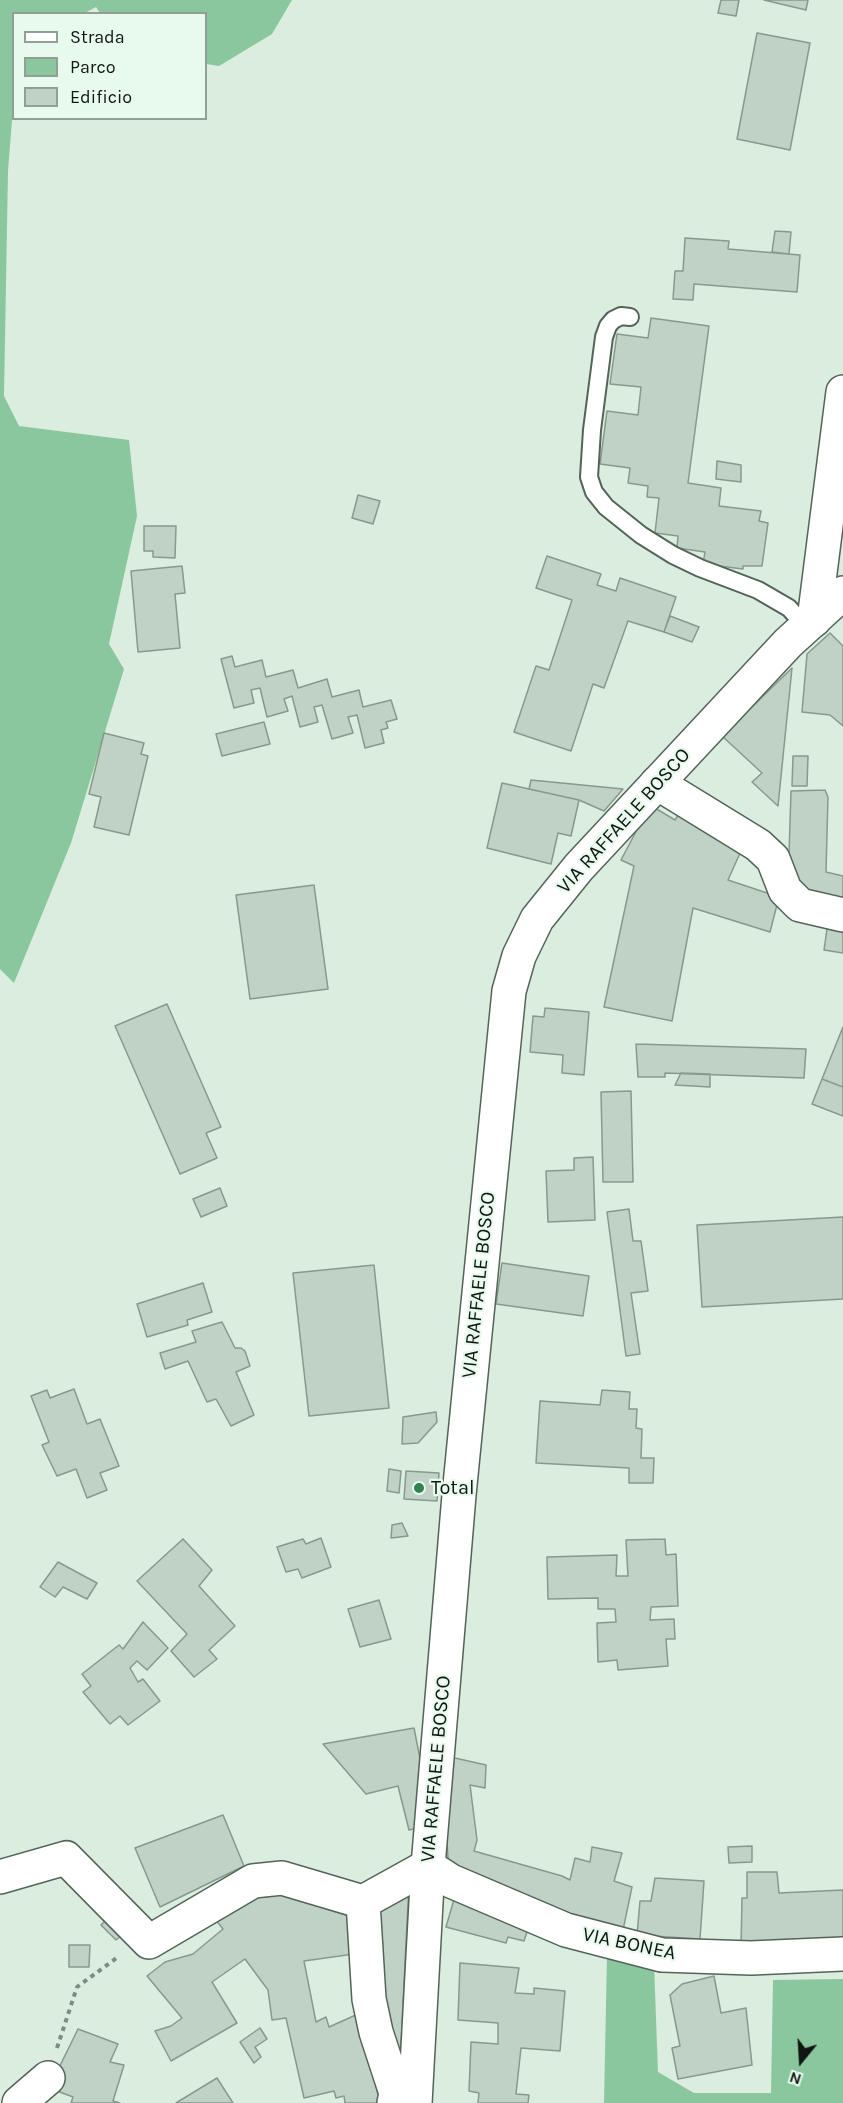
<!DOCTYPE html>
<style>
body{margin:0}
#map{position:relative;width:843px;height:2103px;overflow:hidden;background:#dbeddf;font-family:Karla,sans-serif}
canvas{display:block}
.legend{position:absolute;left:12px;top:12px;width:195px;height:108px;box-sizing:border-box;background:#e8faed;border:2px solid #929f95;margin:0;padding:8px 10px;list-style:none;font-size:18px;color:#101612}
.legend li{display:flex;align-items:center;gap:12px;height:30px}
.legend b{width:30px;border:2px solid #929f95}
.north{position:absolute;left:771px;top:2031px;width:60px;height:60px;-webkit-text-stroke:4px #e8faed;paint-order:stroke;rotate:198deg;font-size:16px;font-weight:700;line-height:24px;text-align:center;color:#101612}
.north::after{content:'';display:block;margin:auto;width:21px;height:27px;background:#101612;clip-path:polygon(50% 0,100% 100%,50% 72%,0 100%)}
</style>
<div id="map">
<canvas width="843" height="2103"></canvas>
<ul class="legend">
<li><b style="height:8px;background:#fff"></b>Strada</li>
<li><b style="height:16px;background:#8bc79e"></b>Parco</li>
<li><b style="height:16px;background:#c0d2c5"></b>Edificio</li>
</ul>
<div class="north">N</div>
</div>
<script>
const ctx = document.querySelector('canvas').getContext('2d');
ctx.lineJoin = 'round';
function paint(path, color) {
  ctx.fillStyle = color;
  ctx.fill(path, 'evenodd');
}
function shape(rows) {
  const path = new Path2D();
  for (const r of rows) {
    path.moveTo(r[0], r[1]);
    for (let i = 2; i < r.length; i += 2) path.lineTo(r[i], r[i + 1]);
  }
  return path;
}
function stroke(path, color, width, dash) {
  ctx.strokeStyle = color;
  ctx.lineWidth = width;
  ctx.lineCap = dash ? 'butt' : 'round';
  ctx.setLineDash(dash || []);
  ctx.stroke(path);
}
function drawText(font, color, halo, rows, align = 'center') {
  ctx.font = font + ' Karla,sans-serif';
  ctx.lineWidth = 4.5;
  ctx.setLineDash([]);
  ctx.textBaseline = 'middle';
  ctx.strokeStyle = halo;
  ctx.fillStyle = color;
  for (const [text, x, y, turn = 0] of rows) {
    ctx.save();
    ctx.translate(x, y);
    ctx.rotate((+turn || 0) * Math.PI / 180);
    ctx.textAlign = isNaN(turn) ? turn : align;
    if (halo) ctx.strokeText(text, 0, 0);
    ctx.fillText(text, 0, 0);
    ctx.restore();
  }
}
paint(shape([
 [0,0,292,0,272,34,219,66,206,64,206,14,100,13,96,7,85,13,14,14,14,95,8,171,4,396,19,426,129,440,137,516,109,644,124,669,71,843,14,983,0,969],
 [607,1955,654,1964,658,2072,694,2093,771,2093,773,1980,843,1979,843,2103,604,2103]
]), '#8bc79e');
const building = shape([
 [721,0,739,0,736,16,718,13,721,0],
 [764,0,808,0,806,10,764,0],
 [757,33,810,43,790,150,737,139,757,33],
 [775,231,791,232,789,254,772,252,775,231],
 [685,238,729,241,728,249,800,255,797,292,694,284,693,300,673,299,675,271,683,271,685,238],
 [651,318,709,326,688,483,721,488,719,506,761,511,759,521,768,523,762,566,743,566,743,569,703,564,705,552,677,548,678,536,655,533,659,498,647,497,648,486,628,483,630,468,600,464,607,411,638,415,641,387,610,384,617,334,648,338,651,318],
 [717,461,741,465,741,482,716,479,717,461],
 [358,495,380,501,373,524,352,518,358,495],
 [144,526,176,526,175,558,153,557,153,551,144,551,144,526],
 [547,556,601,574,597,585,616,591,620,578,676,597,664,632,628,621,604,688,593,684,571,751,514,732,536,666,549,670,572,600,536,588,547,556],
 [182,566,185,593,175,594,180,648,138,652,131,571,182,566],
 [670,616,699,627,692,642,664,632,670,616],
 [830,633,843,646,843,726,830,715,802,712,807,654,830,633],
 [232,656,235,667,262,660,266,677,293,670,298,688,327,679,332,697,359,690,363,707,391,700,397,719,386,722,388,728,381,730,384,743,365,748,357,715,348,717,353,733,332,739,322,705,314,707,318,722,300,727,292,696,284,699,288,711,267,717,260,688,251,690,254,703,234,708,221,659,232,656],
 [792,668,778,806,752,782,762,773,722,736,792,668],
 [264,722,270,744,222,756,216,734,264,722],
 [104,733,144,743,141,754,148,756,129,835,94,827,101,797,89,794,104,733],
 [793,756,808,756,807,786,792,786,793,756],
 [531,780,623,789,604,811,579,800,529,789,531,780],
 [502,783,579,800,571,836,558,833,551,864,487,848,502,783],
 [825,790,828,797,826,872,843,876,843,905,788,886,791,791,825,790],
 [650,805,675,820,682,809,741,851,728,880,779,897,770,932,693,908,672,1021,604,1007,634,866,621,860,650,805],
 [314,885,328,989,250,999,236,895,314,885],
 [828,922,843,924,843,953,824,950,828,922],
 [167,1004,221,1127,206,1133,217,1158,180,1174,115,1026,167,1004],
 [545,1008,589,1012,584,1075,562,1073,563,1055,530,1052,533,1016,544,1017,545,1008],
 [843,1027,843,1087,822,1079,843,1027],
 [636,1044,806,1049,804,1078,665,1073,665,1077,638,1077,636,1044],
 [681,1073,710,1074,710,1087,675,1085,681,1073],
 [822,1079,843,1087,843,1116,812,1104,822,1079],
 [631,1091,633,1182,603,1182,601,1092,631,1091],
 [593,1157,595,1220,548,1222,546,1171,574,1170,574,1158,593,1157],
 [220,1188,227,1206,201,1217,193,1199,220,1188],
 [629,1209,633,1241,641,1241,648,1291,631,1293,640,1354,626,1356,607,1212,629,1209],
 [843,1217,843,1299,702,1307,697,1225,843,1217],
 [502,1263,589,1276,583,1316,496,1304,502,1263],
 [374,1265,389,1408,309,1416,293,1273,374,1265],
 [203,1283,212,1312,187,1320,188,1325,147,1337,137,1304,203,1283],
 [222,1322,235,1348,241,1348,245,1351,250,1366,236,1372,254,1415,231,1426,216,1399,207,1402,188,1361,165,1369,160,1353,196,1342,192,1331,222,1322],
 [74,1389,87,1424,100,1419,119,1466,100,1473,107,1490,87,1498,76,1469,57,1476,42,1445,49,1442,31,1396,47,1390,50,1398,74,1389],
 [602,1390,630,1392,629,1409,637,1409,636,1428,642,1429,641,1458,654,1458,653,1483,629,1483,629,1468,536,1463,540,1401,600,1405,602,1390],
 [436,1412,437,1422,418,1443,402,1444,403,1417,436,1412],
 [389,1469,401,1471,399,1493,387,1491,389,1469],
 [406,1471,439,1473,437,1501,404,1499,406,1471],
 [402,1523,408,1536,391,1538,392,1525,402,1523],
 [321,1538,331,1567,302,1578,298,1569,286,1572,277,1547,303,1539,306,1544,321,1538],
 [183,1539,212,1570,199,1586,235,1626,209,1650,217,1659,194,1677,171,1651,187,1634,137,1581,183,1539],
 [665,1539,666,1555,676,1554,678,1606,651,1607,650,1620,674,1619,675,1639,666,1639,668,1666,618,1670,617,1660,598,1662,597,1623,616,1622,615,1609,598,1609,598,1598,548,1599,547,1557,617,1555,616,1576,628,1576,626,1540,665,1539],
 [58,1562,97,1583,87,1599,63,1587,55,1597,40,1587,58,1562],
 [379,1600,391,1639,360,1647,348,1609,379,1600],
 [143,1622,168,1648,147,1670,137,1661,130,1668,138,1682,143,1679,160,1701,128,1725,120,1716,110,1724,83,1692,91,1686,82,1674,119,1645,123,1649,143,1622],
 [414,1728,424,1779,418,1828,409,1830,398,1786,366,1794,323,1744,414,1728],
 [446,1756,486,1765,485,1788,470,1785,477,1840,474,1851,562,1876,570,1880,575,1858,590,1862,592,1847,622,1853,614,1881,632,1887,622,1935,449,1872,443,1786,446,1756],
 [223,1815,244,1866,160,1907,135,1848,223,1815],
 [752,1846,752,1862,729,1863,728,1847,752,1846],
 [747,1872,777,1872,779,1893,843,1890,843,1945,741,1949,742,1898,747,1898,747,1872],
 [655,1878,704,1881,700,1939,637,1935,640,1901,651,1901,655,1878],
 [409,1883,400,2065,376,1987,374,1918,382,1897,409,1883],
 [260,1887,352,1917,354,1954,304,1961,316,2022,326,2017,329,2027,358,2014,380,2103,345,2103,344,2096,336,2098,334,2091,304,2098,286,2018,272,2020,268,1990,245,1959,212,1982,237,2023,171,2061,155,2031,171,2026,182,2018,147,1976,165,1962,193,1954,223,1929,215,1919,260,1887],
 [455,1896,529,1926,524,1941,508,1937,506,1943,446,1927,455,1896],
 [115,1911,131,1928,116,1940,101,1925,115,1911],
 [69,1945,90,1945,89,1967,69,1967,69,1945],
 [460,1963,519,1968,515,1993,534,1994,534,1988,565,1991,560,2051,521,2048,516,2094,529,2095,528,2103,478,2103,479,2093,469,2091,471,2042,498,2044,498,2023,458,2020,460,1963],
 [714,1976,721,2013,746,2008,752,2065,678,2079,672,2048,680,2046,670,1995,682,1984,714,1976],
 [260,2028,267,2039,255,2047,261,2057,254,2063,240,2042,260,2028],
 [78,2029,118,2044,110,2062,124,2065,113,2101,120,2103,71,2103,73,2097,49,2088,78,2029],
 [217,2078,233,2103,176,2103,217,2078]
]);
paint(building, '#c0d2c5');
stroke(building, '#88998c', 1.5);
const service = shape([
 [630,317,621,316,613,320,608,326,604,337,592,430,589,477,594,492,606,507,641,535,673,555,700,568,758,590,789,608,807,628]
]);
const minor = shape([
 [814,620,843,392],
 [657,783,758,845,773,859,785,890,800,905,843,915],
 [0,1877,66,1858,149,1942,253,1881,282,1878,363,1902,428,1866,451,1881,566,1930,662,1955,751,1958,843,1954],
 [363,1902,369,1999,376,2032,396,2093,394,2103],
 [19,2103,48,2078]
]);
const tertiary = shape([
 [415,2103,428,1866,459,1495,509,991,519,956,537,919,579,867,788,643,843,593]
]);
stroke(service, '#546459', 20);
stroke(minor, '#546459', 36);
stroke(tertiary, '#546459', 36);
stroke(shape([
 [57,2048,77,1987,118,1957]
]), '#7f8b82', 4, [4.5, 4.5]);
stroke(service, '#fff', 16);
stroke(minor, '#fff', 33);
stroke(tertiary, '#fff', 33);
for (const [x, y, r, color] of [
 [419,1488,6,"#328151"]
]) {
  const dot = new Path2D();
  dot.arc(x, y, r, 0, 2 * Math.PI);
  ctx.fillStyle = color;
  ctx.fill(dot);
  stroke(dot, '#e8faed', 2);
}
drawText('20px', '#101612', '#e8faed', [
 ["VIA RAFFAELE BOSCO",624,821,-48],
 ["VIA RAFFAELE BOSCO",479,1285,-84],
 ["VIA RAFFAELE BOSCO",436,1769,-85],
 ["VIA BONEA",629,1944,12]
]);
drawText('20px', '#101612', '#e8faed', [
 ["Total",431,1488]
], 'left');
</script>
